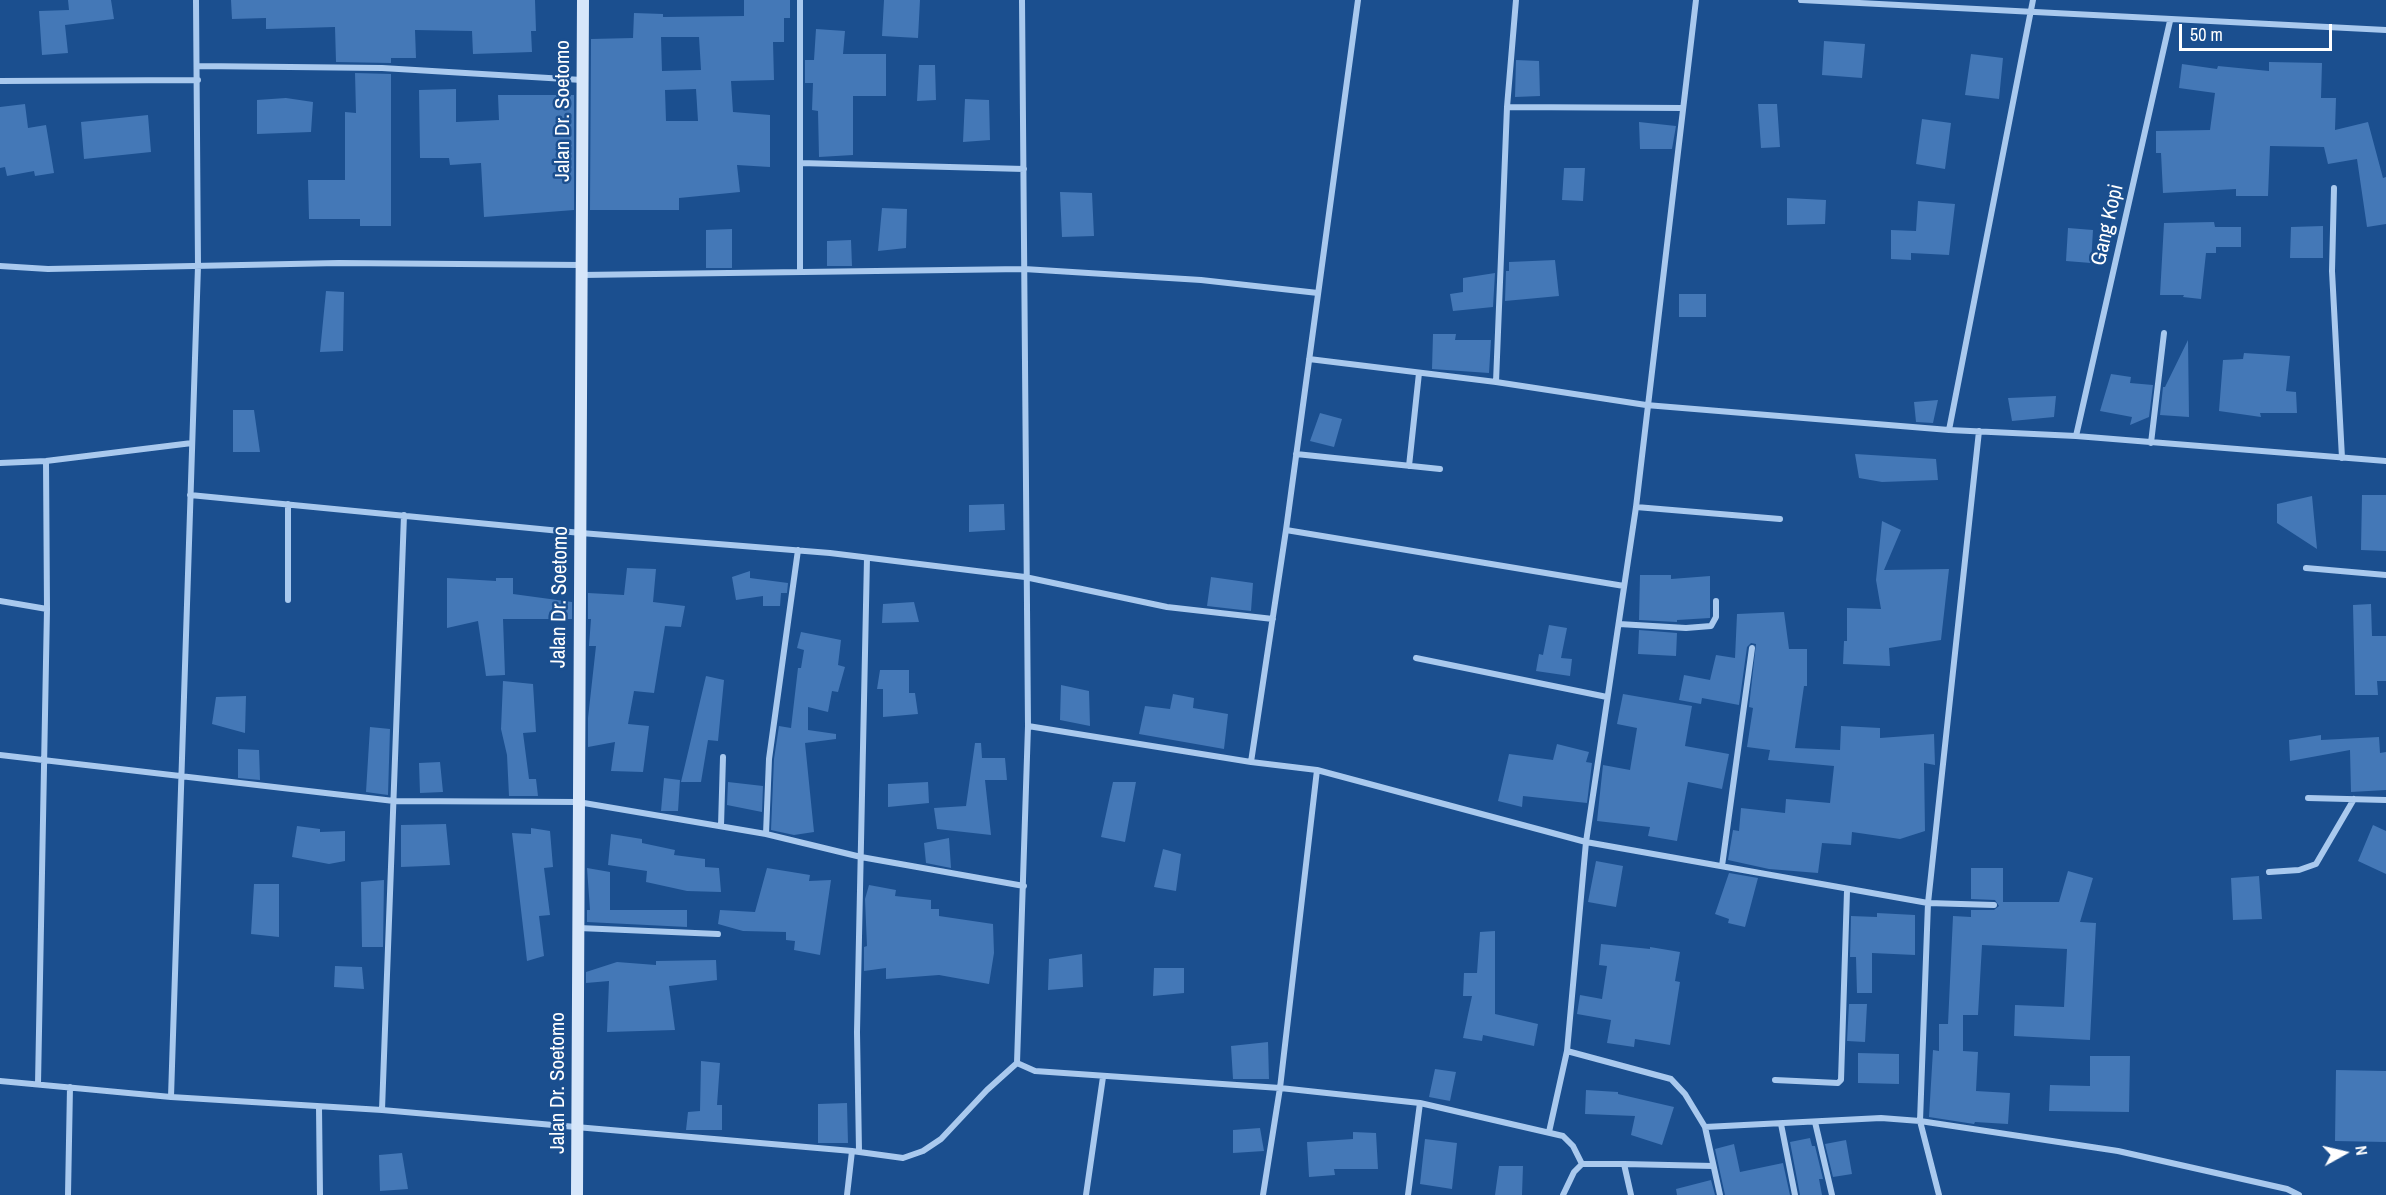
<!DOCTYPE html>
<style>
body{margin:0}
#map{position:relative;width:2386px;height:1195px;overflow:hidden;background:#1b4f8f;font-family:"Archivo Narrow",sans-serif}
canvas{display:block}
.north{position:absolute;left:2314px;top:1123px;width:60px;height:60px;-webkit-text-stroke:4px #1b4f8f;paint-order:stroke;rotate:82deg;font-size:16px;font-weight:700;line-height:24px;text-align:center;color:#fff}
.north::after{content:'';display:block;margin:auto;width:21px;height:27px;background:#fff;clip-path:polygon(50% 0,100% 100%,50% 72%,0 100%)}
.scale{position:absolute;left:2179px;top:24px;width:153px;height:27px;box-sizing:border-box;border:3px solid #fff;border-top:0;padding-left:8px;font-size:18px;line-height:21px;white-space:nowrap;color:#fff;-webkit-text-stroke:4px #1b4f8f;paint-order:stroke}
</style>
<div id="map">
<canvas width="2386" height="1195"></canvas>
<div class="north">N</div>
<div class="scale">50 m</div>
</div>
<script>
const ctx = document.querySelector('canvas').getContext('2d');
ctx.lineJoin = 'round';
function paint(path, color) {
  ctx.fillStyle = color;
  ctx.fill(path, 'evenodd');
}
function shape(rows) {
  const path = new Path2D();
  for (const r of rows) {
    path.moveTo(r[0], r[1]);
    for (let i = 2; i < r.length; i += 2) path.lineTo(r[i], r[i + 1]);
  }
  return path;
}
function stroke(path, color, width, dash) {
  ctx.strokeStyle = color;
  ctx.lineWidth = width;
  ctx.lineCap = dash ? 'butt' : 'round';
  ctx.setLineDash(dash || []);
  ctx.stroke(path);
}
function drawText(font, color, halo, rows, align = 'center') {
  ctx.font = font + ' "Archivo Narrow",sans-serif';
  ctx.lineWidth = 5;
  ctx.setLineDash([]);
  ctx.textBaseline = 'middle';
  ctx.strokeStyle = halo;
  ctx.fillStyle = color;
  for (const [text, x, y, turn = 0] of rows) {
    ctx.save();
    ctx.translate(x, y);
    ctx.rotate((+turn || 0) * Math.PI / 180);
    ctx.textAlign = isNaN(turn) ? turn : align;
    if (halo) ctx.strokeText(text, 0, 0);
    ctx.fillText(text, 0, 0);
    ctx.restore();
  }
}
paint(shape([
 [68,0,111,0,114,19,65,25,68,53,42,55,39,11,69,10],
 [231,0,535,0,536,31,531,31,532,52,473,54,472,31,415,30,416,58,391,58,391,63,336,62,335,27,266,29,266,18,232,19],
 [744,0,790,0,790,18,784,18,784,42,773,42,774,80,731,81,733,112,770,115,770,167,737,165,740,192,679,198,679,210,590,210,591,39,633,38,634,13,663,14,663,17,744,16],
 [661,37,699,37,701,70,662,71],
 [696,89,698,121,666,121,665,90],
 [884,0,920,0,918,38,882,36],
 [816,29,845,31,843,54,886,54,886,96,853,96,853,155,819,157,818,111,812,110,813,83,805,83,805,60,814,60],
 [1824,41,1865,44,1862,78,1822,75],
 [1971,54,2003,58,1999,99,1965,95],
 [1516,60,1539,61,1540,96,1515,97],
 [2269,62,2322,63,2321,98,2336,98,2335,130,2368,122,2383,178,2386,177,2386,224,2367,227,2357,159,2328,164,2324,147,2270,146,2268,196,2236,196,2236,189,2163,193,2161,153,2156,153,2156,131,2210,130,2215,93,2179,88,2182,64,2217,69,2218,66,2269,71],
 [919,65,935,65,936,100,917,101],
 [355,73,391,74,391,226,360,226,360,219,309,219,308,180,345,180,345,112,356,113],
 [456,89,456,122,499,120,498,95,574,95,574,210,484,217,481,163,450,165,449,158,420,158,419,90],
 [286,98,313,102,311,132,257,134,257,100],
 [965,99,989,100,990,140,963,142],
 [25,104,28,128,46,125,54,173,35,176,34,171,7,176,5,167,0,168,0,107],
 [1758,104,1777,104,1780,147,1761,148],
 [148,115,151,152,84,159,81,122],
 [1922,119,1951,123,1945,169,1916,164],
 [1639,122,1676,126,1672,149,1640,149],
 [1564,168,1585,168,1583,201,1562,200],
 [1060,192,1092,193,1094,236,1062,237],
 [1787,198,1826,200,1825,224,1787,225],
 [1918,201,1955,204,1949,255,1911,253,1911,260,1891,259,1891,230,1916,231],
 [882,208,907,209,906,248,878,251],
 [2214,222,2215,227,2241,227,2241,247,2216,247,2216,253,2206,253,2201,299,2183,297,2184,295,2160,295,2164,223],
 [2323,226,2323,258,2290,258,2291,227],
 [2068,228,2093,230,2091,263,2066,261],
 [732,229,732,268,706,268,706,230],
 [851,240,852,266,827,266,827,241],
 [1555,260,1559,296,1505,301,1506,271,1509,271,1509,262],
 [1495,273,1493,307,1453,311,1450,294,1463,292,1463,278],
 [326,291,344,292,343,351,320,352],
 [1679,294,1706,294,1706,317,1679,317],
 [1433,334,1456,334,1455,340,1491,340,1489,373,1432,369],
 [2188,340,2189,417,2160,415,2163,387,2165,387],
 [2244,353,2290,356,2286,391,2296,392,2297,413,2260,413,2261,417,2219,411,2223,360,2243,359],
 [2111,374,2131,377,2130,383,2153,385,2149,417,2130,425,2132,417,2100,411],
 [2056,396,2054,417,2012,421,2008,398],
 [1938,400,1933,423,1916,422,1914,402],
 [233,410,254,410,260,452,233,452],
 [1320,413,1342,419,1334,447,1310,441],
 [1855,454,1936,459,1938,480,1882,482,1859,478],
 [2362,495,2386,495,2386,551,2361,550],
 [2312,496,2317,549,2277,523,2277,504],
 [1004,504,1005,530,969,532,969,505],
 [1882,521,1901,530,1884,570,1949,569,1941,640,1889,648,1890,666,1843,664,1844,641,1847,641,1847,608,1881,609,1876,580],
 [627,568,656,569,653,602,685,606,681,627,665,626,654,693,634,691,628,724,649,726,643,772,611,771,615,742,588,747,588,718,596,646,589,646,591,619,588,619,588,593,624,595],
 [750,571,750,578,788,583,787,593,781,593,780,606,763,606,763,596,736,600,732,577],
 [1640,575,1671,575,1671,579,1710,576,1710,618,1677,620,1677,622,1639,620],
 [1211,577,1253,583,1251,611,1207,606],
 [447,578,496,581,496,578,513,578,513,594,572,602,572,619,503,619,505,675,486,676,478,621,447,628],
 [914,602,919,622,882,623,883,604],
 [2371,604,2372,636,2386,636,2386,681,2377,681,2378,695,2355,695,2353,605],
 [1784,612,1789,649,1807,649,1807,686,1804,686,1795,748,1840,750,1841,726,1880,728,1880,738,1934,734,1935,765,1924,763,1925,831,1900,839,1852,832,1851,845,1822,843,1818,873,1769,869,1728,860,1733,830,1739,831,1741,808,1785,813,1786,799,1830,803,1834,766,1768,760,1770,750,1747,747,1753,708,1749,707,1756,644,1751,643,1747,647,1739,705,1702,698,1701,704,1679,700,1684,675,1710,680,1716,655,1735,658,1737,614],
 [1549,625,1567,628,1561,658,1572,659,1570,676,1536,671,1539,654,1543,655],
 [1639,630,1677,633,1676,656,1638,654],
 [801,632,841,640,838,665,845,667,838,692,832,691,828,712,808,707,808,730,836,734,836,739,805,743,814,832,794,835,771,830,774,759,779,726,791,728,798,668,801,668,804,650,797,648],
 [880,670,909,670,909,693,915,693,918,714,883,717,883,689,877,689],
 [706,676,724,680,718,741,708,740,701,782,681,782],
 [503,681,533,684,536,732,523,733,529,779,536,779,538,796,509,796,507,755,501,729],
 [1061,685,1089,691,1090,726,1060,720],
 [1173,694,1194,698,1193,708,1228,714,1224,749,1139,734,1145,706,1170,709],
 [1623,694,1692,706,1685,746,1729,754,1722,789,1688,782,1677,841,1648,836,1650,827,1597,821,1603,765,1630,770,1637,728,1617,724],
 [246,696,245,733,212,724,216,697],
 [370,727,390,729,388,795,366,792],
 [2321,735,2321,740,2379,737,2380,753,2386,752,2386,790,2351,792,2350,750,2290,761,2289,740],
 [975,743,981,743,982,758,1005,758,1007,780,985,780,991,835,937,829,934,808,966,806],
 [1557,744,1589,752,1586,762,1592,763,1587,803,1523,796,1522,807,1498,801,1509,754,1553,760],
 [238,749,259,750,260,780,238,778],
 [440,762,443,792,420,793,419,763],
 [664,778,680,780,678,811,661,811],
 [728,782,763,786,762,812,727,805],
 [928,782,929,803,888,807,888,784],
 [1113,782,1136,782,1125,842,1101,837],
 [446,824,450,865,401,867,401,825],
 [2373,825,2386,831,2386,874,2358,861],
 [297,826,320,829,320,832,345,831,345,861,329,864,292,857],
 [531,828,550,831,553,867,544,868,550,915,539,916,544,956,527,961,512,833,531,834],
 [611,834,642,839,642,843,675,850,674,855,705,859,705,867,719,868,721,892,687,891,646,882,647,871,608,865],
 [949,838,951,868,926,863,924,843],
 [1163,849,1181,854,1176,891,1154,887],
 [1596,861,1623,866,1616,907,1588,902],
 [587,868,610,872,610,910,687,910,687,927,587,922,587,910,590,910],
 [767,868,810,875,809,881,831,880,820,955,794,950,795,941,786,940,786,932,743,931,718,924,720,910,755,912],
 [1971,868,2003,868,2003,902,2059,902,2068,871,2093,878,2080,922,2096,923,2090,1040,2014,1036,2015,1005,2064,1007,2067,949,1982,945,1978,1015,1963,1015,1963,1051,1978,1052,1976,1091,2010,1093,2008,1124,1975,1122,1974,1124,1929,1117,1933,1050,1939,1051,1939,1024,1948,1024,1953,916,1971,917,1971,910,1994,910,1999,906,1995,900,1971,899],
 [1729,873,1758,878,1745,927,1728,923,1729,919,1715,914],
 [2259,876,2262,919,2233,920,2231,878],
 [384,880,383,947,362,947,361,882],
 [254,884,279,884,279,937,251,934],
 [869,885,896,890,895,896,931,900,931,909,939,909,939,916,993,924,994,953,989,984,939,975,886,979,886,968,864,971,864,947,867,946,865,899],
 [1877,913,1915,915,1915,955,1872,953,1872,993,1857,993,1856,957,1850,957,1851,916,1877,917],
 [1495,931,1495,1014,1538,1024,1534,1046,1483,1035,1482,1041,1463,1038,1472,996,1463,996,1464,973,1477,973,1480,932],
 [1601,944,1650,949,1650,947,1680,952,1675,981,1680,982,1670,1045,1635,1039,1634,1047,1607,1043,1611,1020,1577,1014,1580,995,1602,999,1607,966,1599,965],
 [1082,954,1083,987,1048,990,1049,959],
 [716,960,717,980,669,986,675,1030,607,1032,609,981,586,983,586,972,617,962,656,965,656,961],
 [335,966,362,967,364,989,334,987],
 [1154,968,1184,968,1184,993,1153,996],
 [1849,1004,1867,1004,1865,1042,1847,1041],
 [1268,1042,1269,1079,1233,1079,1231,1046],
 [1858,1053,1899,1054,1899,1084,1858,1083],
 [2090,1056,2130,1056,2129,1112,2049,1111,2050,1085,2090,1086],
 [701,1061,720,1063,717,1105,722,1105,722,1130,686,1130,688,1112,700,1111],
 [1435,1069,1456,1072,1450,1101,1429,1097],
 [2336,1070,2386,1071,2386,1142,2335,1141],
 [1586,1090,1618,1092,1618,1094,1674,1107,1662,1145,1631,1135,1635,1116,1585,1114],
 [847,1103,848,1143,818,1143,818,1104],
 [1260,1128,1264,1151,1233,1153,1233,1130],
 [1353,1132,1376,1133,1378,1169,1334,1169,1335,1175,1309,1177,1307,1142,1353,1139],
 [1810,1138,1812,1146,1815,1146,1823,1179,1819,1179,1822,1195,1800,1195,1790,1142],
 [1425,1139,1457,1143,1452,1189,1420,1184],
 [1846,1140,1852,1174,1833,1177,1825,1144],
 [1734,1144,1740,1172,1783,1163,1790,1195,1725,1195,1715,1149],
 [402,1153,408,1189,380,1191,379,1155],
 [1499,1166,1523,1166,1522,1195,1495,1195],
 [1711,1180,1715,1195,1677,1195,1676,1189]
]), '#4478b7');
stroke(shape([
 [1022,0,1028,726,1017,1063,1035,1071,1280,1088,1420,1103,1563,1136,1573,1146,1582,1164,1624,1164,1631,1195],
 [1801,0,2386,30],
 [198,66,382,68,582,80],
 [0,81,198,80],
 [1507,107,1683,108],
 [800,163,1024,169],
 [2334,188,2332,271,2342,458],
 [0,266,48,269,339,263,581,265],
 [800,272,800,0],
 [581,275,1024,269,1201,280,1318,293],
 [1309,359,1496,382,1646,405,1949,430,2076,436,2386,461],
 [1496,382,1507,107,1516,0],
 [1949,430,2033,0],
 [2076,436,2170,21],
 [2151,443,2164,333],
 [1296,454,1440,469],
 [46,461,47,609],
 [0,463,46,461,192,443],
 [1409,466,1419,373],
 [190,495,581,533,830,553,1025,577,1167,607,1273,619],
 [1636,507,1780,519],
 [1286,530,1624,586],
 [2306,568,2386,575],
 [288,600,288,504],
 [0,601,47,609,38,1084],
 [1619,624,1686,628,1711,626,1716,617,1716,601],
 [1416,658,1607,697],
 [1028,726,1251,762,1317,770,1586,842,1928,903,1994,905],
 [0,755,394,801,578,802,766,834,861,857,1024,886],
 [1251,762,1286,530,1358,0],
 [2308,798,2386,800],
 [721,826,723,757],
 [766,834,769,759,798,550],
 [1722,866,1752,648],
 [2269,872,2299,870,2316,864,2354,799],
 [579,928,718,934],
 [1567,1051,1671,1079,1685,1094,1705,1127,1720,1195],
 [1775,1080,1838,1083,1841,1080,1847,891],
 [0,1081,171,1097,382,1110,576,1127,852,1151,903,1158,923,1151,941,1139,987,1090,1017,1063],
 [171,1097,198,266,196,0],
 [319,1107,320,1195],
 [382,1110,404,515],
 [1815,1122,1832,1195],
 [1781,1124,1795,1195],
 [1705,1127,1881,1118,1920,1121,2118,1151,2287,1189,2299,1195],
 [1549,1132,1567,1051,1586,842,1636,507,1696,0],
 [859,1151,857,1032,867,558],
 [1624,1164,1713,1166],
 [68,1195,70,1087],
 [847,1195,852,1151],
 [1086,1195,1103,1077],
 [1263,1195,1280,1088,1317,770],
 [1408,1195,1420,1103],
 [1563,1195,1574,1172,1582,1164],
 [1939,1195,1920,1121,1928,903,1979,431]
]), '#a9c9ee', 6);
stroke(shape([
 [577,1195,583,0]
]), '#d6e6fa', 12);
drawText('21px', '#fff', '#1b4f8f', [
 ["Jalan Dr. Soetomo",563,111,-90],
 ["Gang Kopi",2108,225,-77],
 ["Jalan Dr. Soetomo",560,597,-89],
 ["Jalan Dr. Soetomo",558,1083,-90]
]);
</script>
